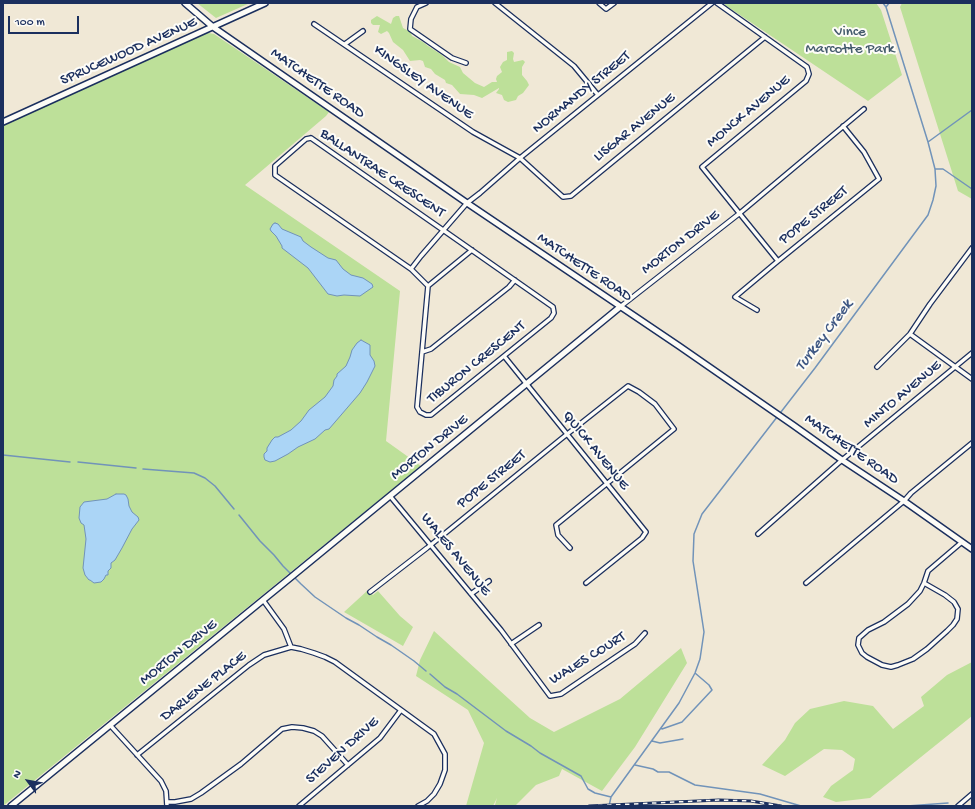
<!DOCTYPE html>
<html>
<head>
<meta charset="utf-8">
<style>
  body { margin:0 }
  #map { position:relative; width:975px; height:809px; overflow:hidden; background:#f0e8d6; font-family:"Gochi Hand",sans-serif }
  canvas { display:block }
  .frame { position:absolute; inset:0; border:4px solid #1b2f5e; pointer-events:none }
  .north { position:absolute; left:8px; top:761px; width:40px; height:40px; -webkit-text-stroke:3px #fdfcf7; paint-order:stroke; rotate:302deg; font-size:11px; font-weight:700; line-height:16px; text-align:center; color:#1b2f5e }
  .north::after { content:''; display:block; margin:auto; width:14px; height:18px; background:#1b2f5e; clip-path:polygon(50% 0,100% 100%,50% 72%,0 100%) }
  .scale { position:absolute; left:8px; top:16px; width:71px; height:18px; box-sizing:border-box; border:2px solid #1b2f5e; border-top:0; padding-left:5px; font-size:12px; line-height:14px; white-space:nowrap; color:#1b2f5e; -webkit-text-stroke:3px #fdfcf7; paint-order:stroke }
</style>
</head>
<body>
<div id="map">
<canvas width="975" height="809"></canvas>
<div class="frame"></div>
<div class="north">N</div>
<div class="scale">100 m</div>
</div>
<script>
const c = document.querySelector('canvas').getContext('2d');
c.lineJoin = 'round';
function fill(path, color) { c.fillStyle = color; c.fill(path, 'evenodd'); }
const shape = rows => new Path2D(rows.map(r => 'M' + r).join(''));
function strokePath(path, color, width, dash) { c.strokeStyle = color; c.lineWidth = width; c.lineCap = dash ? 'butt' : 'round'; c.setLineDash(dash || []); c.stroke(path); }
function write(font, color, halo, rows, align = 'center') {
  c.font = font + ' "Gochi Hand",sans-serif'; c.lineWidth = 4; c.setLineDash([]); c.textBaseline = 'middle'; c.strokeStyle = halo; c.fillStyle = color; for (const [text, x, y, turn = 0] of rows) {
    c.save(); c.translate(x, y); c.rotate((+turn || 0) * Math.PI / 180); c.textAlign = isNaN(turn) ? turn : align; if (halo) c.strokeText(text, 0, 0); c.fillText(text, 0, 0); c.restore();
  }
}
const green = shape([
  [197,3,250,3,216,18],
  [725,3,876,3,881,10,902,75,868,101,725,5],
  [902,3,972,3,972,199,958,191,900,7],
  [377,16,391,24,393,18,396,16,399,16,403,28,409,31,411,33,412,36,414,37,423,42,428,46,442,55,449,62,460,67,463,73,475,83,484,87,492,82,497,82,496,79,497,76,502,72,500,67,503,62,507,60,507,52,512,51,514,53,513,59,514,62,523,60,525,62,522,67,522,75,527,81,529,85,523,93,518,96,516,100,508,102,504,100,502,95,496,93,499,89,499,88,482,98,474,95,460,94,452,85,446,83,445,80,435,74,431,69,425,67,423,61,420,60,410,61,403,50,393,42,389,33,387,31,381,34,378,32,380,25,373,25,371,23,371,20],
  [205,33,209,33,214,34,329,112,326,116,245,185,400,291,386,441,421,466,3,806,3,123],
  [367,591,373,595,378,591,400,616,413,627,403,646,344,612],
  [434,631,530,718,554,732,620,699,681,648,687,663,635,747,602,791,562,769,559,776,536,785,516,805,496,806,495,805,497,798,493,806,466,806,484,743,468,710,416,676,420,660],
  [972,662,972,716,870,798,836,802,823,797,831,786,853,770,855,759,842,750,824,749,785,776,762,765,785,740,795,723,810,709,844,701,873,706,893,729,924,706,921,697,947,675]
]);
const water = shape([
  [275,223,278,224,282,229,301,237,303,241,311,247,328,258,336,260,343,269,351,275,363,278,372,284,373,287,360,296,344,295,337,296,328,294,308,268,282,248,282,246,276,236,271,231,270,229,273,224,275,223],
  [361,340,370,345,370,355,374,361,375,366,367,382,360,393,329,429,325,430,315,439,298,447,288,454,275,461,270,462,265,460,264,457,264,454,267,451,267,448,272,440,275,437,278,437,291,430,301,421,309,410,325,397,333,386,334,380,337,376,337,374,346,366,350,357,352,350,357,343,361,340],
  [116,494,124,494,126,495,128,499,129,506,132,512,138,517,139,520,132,529,122,548,115,560,111,563,111,568,108,571,108,575,106,575,104,579,101,582,94,583,90,580,89,580,85,575,83,568,86,539,84,525,81,523,79,518,80,507,84,502,107,499,116,494]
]);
const stream = shape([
  [886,7,889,3],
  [928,142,972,110],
  [935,169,943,169,972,189],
  [3,455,70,462],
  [78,462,136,468],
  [143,469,194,473,205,478,215,486,234,509],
  [239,515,260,541,274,555,283,566,301,584,315,597,346,618,359,625,377,637,391,645,414,661,426,671],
  [430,674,445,687,457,694,506,731,531,746,540,753,581,776,588,789,595,793,611,797],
  [662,729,682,722,712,690,709,685,695,673],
  [652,741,660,743,683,739],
  [635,765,653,769,658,772,669,772,695,785,760,794,801,806],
  [609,806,611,797,679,703,695,673,700,659,704,632,693,561,694,534,702,514,815,368,928,215,933,200,936,186,935,169,928,142,886,7,883,3],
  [907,806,948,803]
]);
const street = shape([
  [426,3,417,7,411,19,410,29,452,58,466,63],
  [495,3,574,66,598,95],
  [599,3,606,9,614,3],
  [717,3,807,67,809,74,806,81,702,167,778,261],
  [314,24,473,132,520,158,563,197,571,196,765,37],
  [345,44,363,31],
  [311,138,443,230,553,307,554,313,551,318,431,415,426,415,420,412,417,407,428,286,411,269,275,175,275,166,306,139,311,138],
  [411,269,421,256,467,203,480,193,520,158,598,95,712,3],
  [428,286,472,250],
  [620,307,740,213,864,109],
  [757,310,735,297,778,261,879,179,864,152,843,126],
  [910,334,972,379],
  [422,352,431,349,509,287,515,280],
  [504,356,646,532,642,538,586,583],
  [877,367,910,334,930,304,972,248],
  [390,496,501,630,550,696,561,694,635,644,645,633],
  [758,534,842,460,972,353],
  [806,583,904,501,911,493,972,443],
  [924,583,945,595,954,602,958,609,957,619,953,625,947,631,927,649,913,659,898,665,891,667,882,665,867,657,862,653,858,645,859,638,868,630,884,622,908,604,920,591,924,583,928,571,962,542],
  [370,592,427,548,561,439,628,386,639,392,655,404,674,429,556,525,558,535,570,548],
  [471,594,489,581],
  [263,600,284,629,291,647,301,649,314,653,325,657,335,662,434,734,445,754,445,770,440,784,434,794,427,801,418,806],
  [511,644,539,625],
  [110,725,161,781,166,791,167,806],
  [137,755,249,665,264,655,291,647],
  [167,802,175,802,191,799,201,793,241,764,282,729,292,727,303,728,314,731,322,736,348,765],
  [299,806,380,738,401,710],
  [958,806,972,794]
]);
const secondary = shape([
  [185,3,213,27,467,203,679,346,793,425,842,460,904,501,972,549],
  [3,122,265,3],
  [11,806,263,600,290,578,620,307]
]);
const rail = shape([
  [589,806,719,800,751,801,781,806]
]);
const parkNames = [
  ["Vince",850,33],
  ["Marcotte Park",850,50]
];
const streetNames = [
  ["SPRUCEWOOD AVENUE",129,52,-24],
  ["KINGSLEY AVENUE",423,83,35],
  ["MATCHETTE ROAD",317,84,35],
  ["NORMANDY STREET",582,93,-39],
  ["MONCK AVENUE",749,112,-40],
  ["LISGAR AVENUE",635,128,-39],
  ["BALLANTRAE CRESCENT",382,174,34],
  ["POPE STREET",814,216,-39],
  ["MORTON DRIVE",681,243,-38],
  ["MATCHETTE ROAD",584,268,34],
  ["TIBURON CRESCENT",477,363,-39],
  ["MINTO AVENUE",903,395,-40],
  ["MORTON DRIVE",430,448,-39],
  ["MATCHETTE ROAD",851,450,35],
  ["QUICK AVENUE",595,451,51],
  ["POPE STREET",492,480,-39],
  ["WALES AVENUE",455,555,51],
  ["MORTON DRIVE",179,653,-39],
  ["WALES COURT",588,659,-32],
  ["DARLENE PLACE",204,687,-38],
  ["STEVEN DRIVE",343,751,-42]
];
const waterNames = [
  ["Turkey Creek",825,336,-53]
];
fill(green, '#bde099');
fill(water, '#abd5f6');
strokePath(water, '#7193b9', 1);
strokePath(stream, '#7193b9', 1.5);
strokePath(street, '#1b2f5e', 6);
strokePath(secondary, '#1b2f5e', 8);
strokePath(street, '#fdfcf7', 3.5);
strokePath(secondary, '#fdfcf7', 5);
strokePath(rail, '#1b2f5e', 3);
strokePath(rail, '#fdfcf7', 1.5, [4.5]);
write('15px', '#445b6d', '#fdfcf7', parkNames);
write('15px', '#1b2f5e', '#fdfcf7', streetNames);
write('italic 16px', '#3f5884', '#fdfcf7', waterNames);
</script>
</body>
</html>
